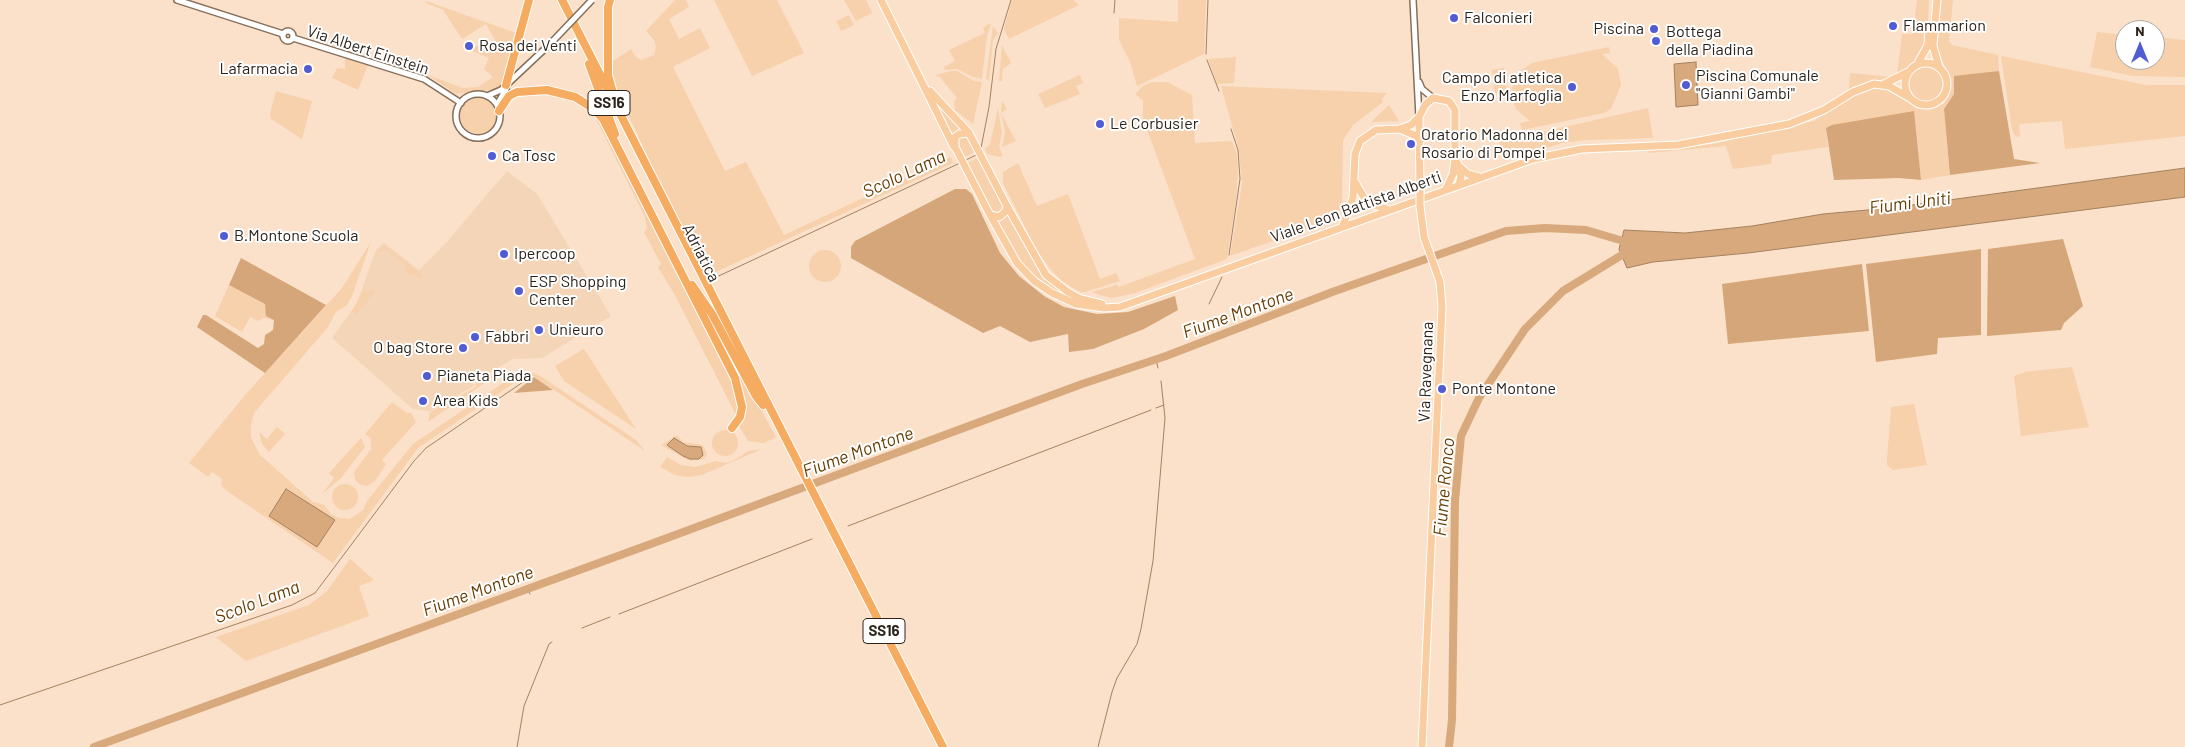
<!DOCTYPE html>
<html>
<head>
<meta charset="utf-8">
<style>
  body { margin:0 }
  #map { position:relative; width:2185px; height:747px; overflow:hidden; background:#fbe1c9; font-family:Barlow,sans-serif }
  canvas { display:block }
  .north { position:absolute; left:2115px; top:20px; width:50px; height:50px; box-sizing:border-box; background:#fff; border:1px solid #aba7a3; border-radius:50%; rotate:0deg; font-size:14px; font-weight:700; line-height:20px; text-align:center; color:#2c231a }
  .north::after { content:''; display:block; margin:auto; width:18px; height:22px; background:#525cd2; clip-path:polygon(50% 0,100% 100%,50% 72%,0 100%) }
</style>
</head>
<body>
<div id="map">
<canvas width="2185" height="747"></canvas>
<div class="north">N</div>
</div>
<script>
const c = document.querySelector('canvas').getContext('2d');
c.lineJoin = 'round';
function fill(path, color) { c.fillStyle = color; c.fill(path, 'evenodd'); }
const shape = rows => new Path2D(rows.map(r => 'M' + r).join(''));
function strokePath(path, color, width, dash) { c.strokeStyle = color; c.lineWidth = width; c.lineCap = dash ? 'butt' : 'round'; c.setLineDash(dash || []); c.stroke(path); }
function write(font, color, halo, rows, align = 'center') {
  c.font = font + ' Barlow,sans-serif'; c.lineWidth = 4; c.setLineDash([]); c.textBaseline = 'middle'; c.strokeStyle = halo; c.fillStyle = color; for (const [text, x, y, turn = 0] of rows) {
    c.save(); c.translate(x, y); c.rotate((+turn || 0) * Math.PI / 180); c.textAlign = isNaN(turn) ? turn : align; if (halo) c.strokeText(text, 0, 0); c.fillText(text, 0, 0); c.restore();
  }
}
const built = shape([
  [507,171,537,194,611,316,542,358,513,359,473,382,474,386,430,411,413,409,332,338,357,303,376,250,384,243,419,270,446,243]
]);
const green = shape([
  [675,0,686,0,689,7,669,19,679,39,700,28,710,48,673,67,725,171,746,162,784,235,951,157,953,163,707,276,662,187,617,91,613,74,613,61,631,49,635,56,641,60,654,55,656,47,654,40,646,31],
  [714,0,777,0,804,53,752,76],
  [844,0,866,0,872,13,856,21],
  [1012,0,1073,0,1079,5,1009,39,1004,29],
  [1178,0,1206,0,1204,54,1137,86,1130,62,1119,40,1119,18,1178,22],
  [1917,0,1929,0,1927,40,1921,54,1905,72,1897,76,1902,34,1913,34],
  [1938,0,1953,0,1949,41,1952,45,1998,55,1999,71,1954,77,1954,94,1944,109,1950,175,1921,180,1913,111,1826,128,1828,147,1772,155,1771,164,1733,169,1726,146,1649,153,1648,151,1713,144,1814,121,1854,95,1872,88,1888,89,1902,96,1916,108,1929,110,1936,108,1944,103,1950,89,1950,77,1935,46],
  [426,1,519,34,502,84,498,89,456,94,428,75,463,88,478,87,493,77,484,69,489,58,470,50,469,47,497,43,486,24,462,39,443,10,426,3],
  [849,15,854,25,841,31,836,21],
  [991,23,987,36,982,79,973,77,957,69,945,70,944,67,955,61,949,50,985,33,983,28],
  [993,26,998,33,993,40,989,80,986,79],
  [2097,32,2125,35,2125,60,2155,60,2155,37,2185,40,2185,77,2133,76,2090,67],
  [1002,45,1011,63,1003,69,1002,81,999,81],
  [1609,47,1610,53,1602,54,1618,69,1621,85,1611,109,1604,113,1522,130,1520,123,1530,121,1516,109,1511,95,1514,79,1520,71,1532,63],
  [2001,56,2146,85,2185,85,2185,136,2065,149,2062,121,2019,124,2020,136,2016,137,2012,130],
  [1236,57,1234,83,1217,84,1208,59],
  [345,58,368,65,358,90,332,78,337,68,345,69],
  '1907 84a19 19 0 1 1 38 0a19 19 0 1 1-38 0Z',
  [1504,68,1507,93,1495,94,1492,70],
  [951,71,957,71,974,81,982,82,973,124,955,110,954,102,957,98,939,76,937,77,936,75],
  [1850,73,1892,77,1862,84,1849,90],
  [1080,75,1083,83,1076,86,1080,94,1045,108,1038,94],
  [1152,82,1167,82,1192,95,1195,143,1232,141,1237,155,1238,171,1236,201,1227,259,1135,293,1112,298,1099,295,1092,292,1117,285,1119,287,1195,259,1143,119,1143,100,1135,94,1143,86],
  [1221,86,1387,93,1382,99,1383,102,1353,125,1343,140,1342,207,1333,220,1230,256,1242,184,1239,150],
  [276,91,312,101,302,139,271,119,270,114],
  '460 115a19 19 0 1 1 38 0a19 19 0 1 1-38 0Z',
  [1002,100,1007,109,1001,113,1016,141,1002,147,1005,132,1001,112],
  [936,102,965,130,957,132,952,137],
  [1389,105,1399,121,1371,122],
  [998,108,1002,133,999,147,1003,156,999,157,987,154,985,148,990,145],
  [1648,108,1653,138,1586,140,1562,143,1504,161,1499,142],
  [596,119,604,125,730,379,738,398,739,408,736,415,676,297,658,267,661,264,644,232,647,229,645,217],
  [959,136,967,136,976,151,963,158,956,145],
  [979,157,1004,206,1000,214,991,212,966,164],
  [1018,163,1037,206,1068,194,1100,279,1116,273,1120,281,1085,292,1080,292,1062,281,1051,270,1036,249,1003,183,1003,172],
  [1007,213,1040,272,1059,290,1056,293,1027,270,1012,250,994,219],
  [371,242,352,296,347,305,336,312,328,327,254,413,251,425,251,437,259,454,313,502,324,505,331,514,339,518,349,519,355,516,363,510,367,501,413,444,518,373,534,373,542,377,636,440,645,451,529,373,418,448,333,563,227,491,221,485,222,479,212,472,208,477,189,463,246,394,342,288],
  [385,246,419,272,422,277,420,279,413,273,410,276,404,270,407,266,386,250,376,252],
  '809 266a16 16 0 1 1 32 0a16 16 0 1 1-32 0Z',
  [229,285,265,304,274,320,264,318,258,321,250,317,242,332,215,316],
  [370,290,376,291,356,315,352,311,363,291],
  [584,349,636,429,564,381,555,366],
  [729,352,776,437,764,443,748,441,738,424,746,408,744,394],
  [516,364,506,368,428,422,430,412,476,387,475,384],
  [2072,367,2089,427,2021,436,2014,376,2025,372],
  [392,402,407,413,411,413,416,422,382,460,386,464,375,481,367,486,361,485,355,480,354,472,371,449,371,439,365,434],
  [1914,404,1927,465,1893,470,1887,465,1887,460,1891,407],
  [277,427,285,434,269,452,262,444,259,432,267,439],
  '712 443a13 13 0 1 1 26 0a13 13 0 1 1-26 0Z',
  [677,435,683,442,703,445,707,454,704,459,690,461,661,445],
  [361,438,365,447,341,478,322,494,334,478,329,473],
  [762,449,702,475,688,477,675,475,660,467,667,457,681,465,695,467,716,461,726,463,733,461,748,451],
  '332 497a13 13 0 1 1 26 0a13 13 0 1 1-26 0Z',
  [350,559,374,580,359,586,369,616,246,661,216,637,309,605,327,591]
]);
const forest = shape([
  [1999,71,2014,159,2040,163,1950,175,1944,109,1954,94,1954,76],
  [1914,111,1921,180,1899,178,1834,180,1826,128,1832,125],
  [955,189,966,189,972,194,1000,253,1019,276,1044,296,1064,307,1097,314,1128,312,1175,296,1178,310,1144,329,1093,349,1069,352,1068,334,1030,342,1000,326,983,333,851,258,851,247,855,241],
  [2063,239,2083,306,2064,323,2061,330,1987,336,1988,249],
  [1981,249,1981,335,1938,338,1937,354,1876,362,1866,264],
  [241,258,326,305,265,373,197,327,203,315,206,315,258,348,264,344,265,335,273,330,274,320,266,316,265,304,229,285],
  [1862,264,1869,331,1728,344,1722,284],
  [534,377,553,390,514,393]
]);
const water = shape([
  [1696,62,1698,105,1676,107,1674,64,1696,62],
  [2185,168,2185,197,1748,253,1653,262,1627,268,1619,249,1624,230,1685,233,1752,226,1823,214,1890,208,2185,168],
  [674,438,687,446,701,447,703,455,699,459,690,459,683,456,667,445,674,438],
  [286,489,335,520,317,547,269,516,286,489]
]);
const stream = shape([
  [1114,13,1115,0],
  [1206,54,1208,0],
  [1207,60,1219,91],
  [981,148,989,107,996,49,1011,0],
  [966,160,978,154],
  [1229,255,1240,179,1238,150,1231,129],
  [708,281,960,163],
  [1209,304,1222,277],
  [1156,360,1158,368],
  [1156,408,1164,405],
  [848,526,1151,410],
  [528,589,530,594],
  [619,614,812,539],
  [582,628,610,617],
  [0,705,292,605,315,593,414,461,426,448,532,376],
  [517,747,524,706,549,644,552,642],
  [1098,747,1112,692,1117,678,1137,644,1141,629,1153,561,1165,418,1161,381]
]);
const river = shape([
  [94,747,659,541,1082,384,1166,356,1335,291,1506,231,1545,228,1586,230,1630,243],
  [1449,747,1452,720,1455,501,1461,436,1479,398,1525,329,1563,291,1630,250]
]);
const minor = shape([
  [177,0,283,34],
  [1413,0,1419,117],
  '283 36a5 5 0 1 1 10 0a5 5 0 1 1-10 0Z',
  [293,38,424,79,461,103],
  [1419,82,1422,89,1433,98],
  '456 116a22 22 0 1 1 44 0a22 22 0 1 1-44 0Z',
  [487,96,501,90,550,44],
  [497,105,506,89]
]);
const major = shape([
  [881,0,954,147],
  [1937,0,1933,46,1939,67],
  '1905 84a21 21 0 1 1 42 0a21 21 0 1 1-42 0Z',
  [1917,65,1928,45,1929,28],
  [1884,84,1908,72],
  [930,91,969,133],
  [1419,117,1420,189],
  [1400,129,1414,135,1420,141],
  [969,133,1007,206,1005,212,999,217,990,215,955,147,955,137,959,134,969,133],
  [1457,162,1461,177,1459,184],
  [1459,166,1468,174,1479,177],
  [1355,182,1367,203,1387,209],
  [1007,206,1046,275,1068,292,1081,299,1102,304],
  [1420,206,1424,237,1440,282,1442,307,1422,747],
  [990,215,1017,263,1034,281,1052,293,1076,304,1104,308,1120,307,1533,159,1582,149,1678,145,1789,124,1824,110,1853,92,1874,84,1889,86,1908,97],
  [1343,225,1353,198,1355,154,1360,141,1376,130,1400,129,1411,125,1419,117,1425,105,1433,98,1449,101,1455,110,1455,159,1453,174,1446,189]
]);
const highway = shape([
  [562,0,943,747],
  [610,0,608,7,608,75,613,93],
  [589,64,615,134],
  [506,85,529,0],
  [499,111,509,96,517,92,547,90,575,97,594,109,603,119,735,378,742,407,740,417,732,428],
  [692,285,712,314,756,396,763,405]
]);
const minorBridge = shape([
  [550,44,592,0]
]);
const majorBridge = shape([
  [1420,189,1420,206]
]);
const markers = [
  [1454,18,5,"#525cd2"],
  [1893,26,5,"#525cd2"],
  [1654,29,5,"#525cd2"],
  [1656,41,5,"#525cd2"],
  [469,46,5,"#525cd2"],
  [308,69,5,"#525cd2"],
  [1686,85,5,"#525cd2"],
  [1572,87,5,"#525cd2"],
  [1100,124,5,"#525cd2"],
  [1411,144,5,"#525cd2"],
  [492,156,5,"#525cd2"],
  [224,236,5,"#525cd2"],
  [504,254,5,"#525cd2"],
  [519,291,5,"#525cd2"],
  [539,330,5,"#525cd2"],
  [475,337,5,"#525cd2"],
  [463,348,5,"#525cd2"],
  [427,376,5,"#525cd2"],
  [1442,389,5,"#525cd2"],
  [423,401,5,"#525cd2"]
];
const shields = [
  [609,103,42],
  [884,631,42]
];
const shieldNames = [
  ["SS16",609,103],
  ["SS16",884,631]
];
const poiNames = [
  ["Falconieri",1464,18],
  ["Flammarion",1903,26],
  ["Piscina",1644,29,"right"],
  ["Bottega",1666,32],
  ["della Piadina",1666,50],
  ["Rosa dei Venti",479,46],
  ["Lafarmacia",298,69,"right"],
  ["Piscina Comunale",1696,76],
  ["\"Gianni Gambi\"",1696,94],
  ["Campo di atletica",1562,78,"right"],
  ["Enzo Marfoglia",1562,96,"right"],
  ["Le Corbusier",1110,124],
  ["Oratorio Madonna del",1421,135],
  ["Rosario di Pompei",1421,153],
  ["Ca Tosc",502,156],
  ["B.Montone Scuola",234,236],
  ["Ipercoop",514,254],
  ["ESP Shopping",529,282],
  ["Center",529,300],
  ["Unieuro",549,330],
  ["Fabbri",485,337],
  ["O bag Store",453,348,"right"],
  ["Pianeta Piada",437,376],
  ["Ponte Montone",1452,389],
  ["Area Kids",433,401]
];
const streetNames = [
  ["Via Albert Einstein",368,50,18],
  ["Viale Leon Battista Alberti",1356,207,-20],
  ["Adriatica",701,253,63],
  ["Via Ravegnana",1426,372,-88]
];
const waterNames = [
  ["Scolo Lama",904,174,-25],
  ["Fiumi Uniti",1910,203,-7],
  ["Fiume Montone",1238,313,-20],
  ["Fiume Montone",858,452,-20],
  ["Fiume Ronco",1444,487,-85],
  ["Fiume Montone",478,591,-20],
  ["Scolo Lama",257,602,-21]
];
fill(built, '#f5d5b8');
fill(green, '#f7d0ac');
fill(forest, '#d5a679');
fill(water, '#d8a97c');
strokePath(water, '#a4815f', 1);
strokePath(stream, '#a4815f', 1);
strokePath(river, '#d8a97c', 8);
strokePath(minor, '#866f5a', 8);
strokePath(major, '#fff', 9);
strokePath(highway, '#fff', 10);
strokePath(minor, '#fff', 5);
strokePath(major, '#f9cda0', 7);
strokePath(highway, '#f5ac61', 8);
strokePath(minorBridge, '#866f5a', 8, []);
strokePath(majorBridge, '#fff', 9, []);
strokePath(minorBridge, '#fff', 5);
strokePath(majorBridge, '#f9cda0', 7);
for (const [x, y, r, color] of markers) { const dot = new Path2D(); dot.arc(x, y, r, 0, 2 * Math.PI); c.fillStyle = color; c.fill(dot); strokePath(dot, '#fff', 2); }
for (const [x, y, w] of shields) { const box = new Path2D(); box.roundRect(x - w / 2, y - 12.5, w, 25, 4); c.fillStyle = '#fff'; c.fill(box); strokePath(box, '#2c231a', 1); }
write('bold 15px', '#2c231a', null, shieldNames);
write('16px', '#2c231a', '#fff', poiNames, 'left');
write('16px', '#2c231a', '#fff', streetNames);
write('italic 18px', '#693d02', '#fff', waterNames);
</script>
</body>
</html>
